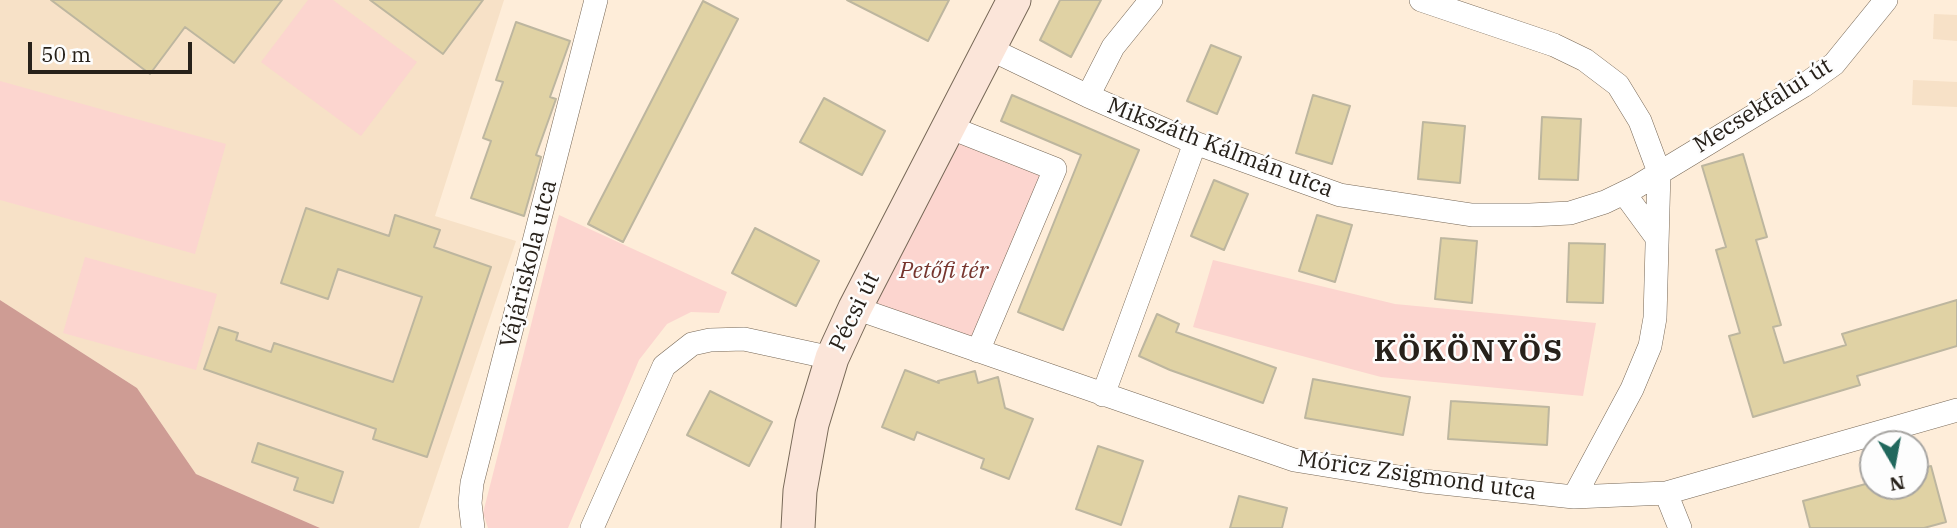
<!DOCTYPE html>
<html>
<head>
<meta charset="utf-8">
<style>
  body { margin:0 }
  #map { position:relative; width:1957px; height:528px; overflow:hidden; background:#feedd9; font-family:"IBM Plex Serif",serif }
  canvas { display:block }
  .north { position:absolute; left:1859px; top:430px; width:70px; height:70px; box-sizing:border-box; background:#fdfdfd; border:2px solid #a7a5a2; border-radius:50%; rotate:170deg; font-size:19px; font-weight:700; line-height:28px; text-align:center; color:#27211a }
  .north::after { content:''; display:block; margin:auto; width:24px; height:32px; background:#21685d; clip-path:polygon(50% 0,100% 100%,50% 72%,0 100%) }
  .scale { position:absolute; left:28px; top:42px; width:164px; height:32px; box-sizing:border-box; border:4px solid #27211a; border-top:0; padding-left:9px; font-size:21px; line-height:24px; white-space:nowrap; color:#27211a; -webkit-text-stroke:5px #fdfdfd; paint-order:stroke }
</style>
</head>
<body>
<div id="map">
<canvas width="1957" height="528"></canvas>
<div class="north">N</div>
<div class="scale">50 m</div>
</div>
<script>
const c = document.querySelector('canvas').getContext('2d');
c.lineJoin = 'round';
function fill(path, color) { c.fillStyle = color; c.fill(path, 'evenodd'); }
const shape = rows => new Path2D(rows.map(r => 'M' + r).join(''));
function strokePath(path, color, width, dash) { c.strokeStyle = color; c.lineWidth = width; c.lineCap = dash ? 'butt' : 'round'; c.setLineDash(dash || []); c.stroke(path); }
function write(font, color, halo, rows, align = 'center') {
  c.font = font + ' "IBM Plex Serif",serif'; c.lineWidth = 5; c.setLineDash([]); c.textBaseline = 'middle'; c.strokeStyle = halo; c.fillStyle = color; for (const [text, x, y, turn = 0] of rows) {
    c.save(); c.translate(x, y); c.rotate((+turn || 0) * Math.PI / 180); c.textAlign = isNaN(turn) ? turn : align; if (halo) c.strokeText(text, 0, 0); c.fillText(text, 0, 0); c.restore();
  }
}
const built = shape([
  [0,0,504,0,435,216,516,241,419,528,320,528,196,474,137,388,0,300],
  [1934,14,1957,15,1957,41,1933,39],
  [1913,80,1957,82,1957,107,1912,105]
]);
const green = shape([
  [308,0,333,0,417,62,361,136,261,62],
  [0,81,226,144,195,254,0,200],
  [949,127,1055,169,978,351,855,308],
  [559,215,727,292,719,313,691,312,667,324,639,360,568,528,488,528,483,513],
  [85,257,217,294,196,370,63,333],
  [1213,260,1395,304,1596,323,1583,396,1381,377,1193,327]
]);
const forest = shape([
  [0,300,137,388,196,474,320,528,0,528]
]);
const building = shape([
  [51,0,282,0,234,63,185,27,150,74,51,0],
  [370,0,483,0,443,54,370,0],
  [847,0,949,0,928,41,847,0],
  [1060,0,1101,0,1071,57,1040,40,1060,0],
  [703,1,738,19,623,242,588,224,703,1],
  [516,22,570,41,550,97,556,99,536,155,541,157,524,216,471,198,491,141,483,138,503,82,496,80,516,22],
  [1211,45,1241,57,1217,114,1187,101,1211,45],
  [1012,95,1139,150,1063,330,1018,312,1081,155,1001,121,1012,95],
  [1313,95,1350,106,1332,164,1296,153,1313,95],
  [824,98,885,131,862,175,800,142,824,98],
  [1542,117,1581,119,1578,180,1539,179,1542,117],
  [1423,122,1465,126,1460,183,1418,179,1423,122],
  [1743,154,1767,237,1756,240,1781,325,1773,327,1784,363,1846,345,1842,334,1957,300,1957,346,1857,376,1860,385,1753,417,1729,336,1740,333,1716,250,1726,247,1702,166,1743,154],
  [1214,180,1248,194,1224,250,1191,236,1214,180],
  [306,208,389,236,395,215,440,230,434,247,491,267,427,457,373,439,376,429,204,369,219,327,238,333,236,340,271,352,274,343,393,382,422,297,338,269,328,299,281,283,306,208],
  [1317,215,1352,225,1335,282,1299,271,1317,215],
  [755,228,819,261,796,306,732,273,755,228],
  [1441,238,1477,241,1472,303,1435,299,1441,238],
  [1569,243,1605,244,1603,303,1567,302,1569,243],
  [1157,314,1179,324,1176,332,1276,368,1263,403,1170,370,1139,356,1157,314],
  [905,370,939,383,938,381,975,371,978,383,998,377,1005,408,1033,419,1009,479,981,468,984,459,917,432,914,440,882,427,905,370],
  [1313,379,1410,397,1403,435,1305,418,1313,379],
  [710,391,772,422,749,466,687,435,710,391],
  [1451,401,1549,407,1547,445,1448,439,1451,401],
  [258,443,343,472,333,503,294,490,298,478,252,462,258,443],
  [1098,446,1143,461,1121,525,1076,509,1098,446],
  [1931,466,1946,522,1924,528,1810,528,1803,501,1873,482,1873,486,1915,486,1915,470,1931,466],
  [1239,496,1287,508,1282,528,1230,528,1239,496]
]);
const street = shape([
  [1421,0,1554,45,1585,60,1618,85,1640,121,1659,172,1655,318,1650,346,1632,389,1574,497],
  [988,48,1088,96,1195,143,1340,195,1472,215,1530,215,1570,213,1605,202,1636,187,1803,86,1834,64,1886,0],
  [1088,96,1113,47,1151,0],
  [949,127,1055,169,978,351],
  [1624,193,1657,238],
  [855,308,1294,460,1423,481,1574,497,1666,493,1957,410],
  [1103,395,1195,143],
  [1666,493,1680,528],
  [473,528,470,503,472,483,596,0],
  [592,528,664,366,692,344,710,340,744,339,832,358]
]);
const secondary = shape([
  [798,528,800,491,812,424,832,358,855,308,1014,0]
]);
const streetNames = [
  ["Mecsekfalui út",1763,106,-32],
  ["Mikszáth Kálmán utca",1220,148,21],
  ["Vájáriskola utca",529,264,-76],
  ["Pécsi út",855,312,-64],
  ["Móricz Zsigmond utca",1417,476,8]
];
const parkNames = [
  ["Petőfi tér",944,271]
];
const districtNames = [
  ["KÖKÖNYÖS",1469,352]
];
fill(built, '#f7e1c7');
fill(green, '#fcd5cf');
fill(forest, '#ce9c94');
fill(building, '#e0d2a4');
strokePath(building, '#bdb69f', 2);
strokePath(street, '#776857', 24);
strokePath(secondary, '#776857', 35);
strokePath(street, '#fff', 23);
strokePath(secondary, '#fbe5d9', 33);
write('23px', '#27211a', '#fdfdfd', streetNames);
write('italic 23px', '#77362f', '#fdfdfd', parkNames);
c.letterSpacing = '2px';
write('bold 30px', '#27211a', '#fdfdfd', districtNames);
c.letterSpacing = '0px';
</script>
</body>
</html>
